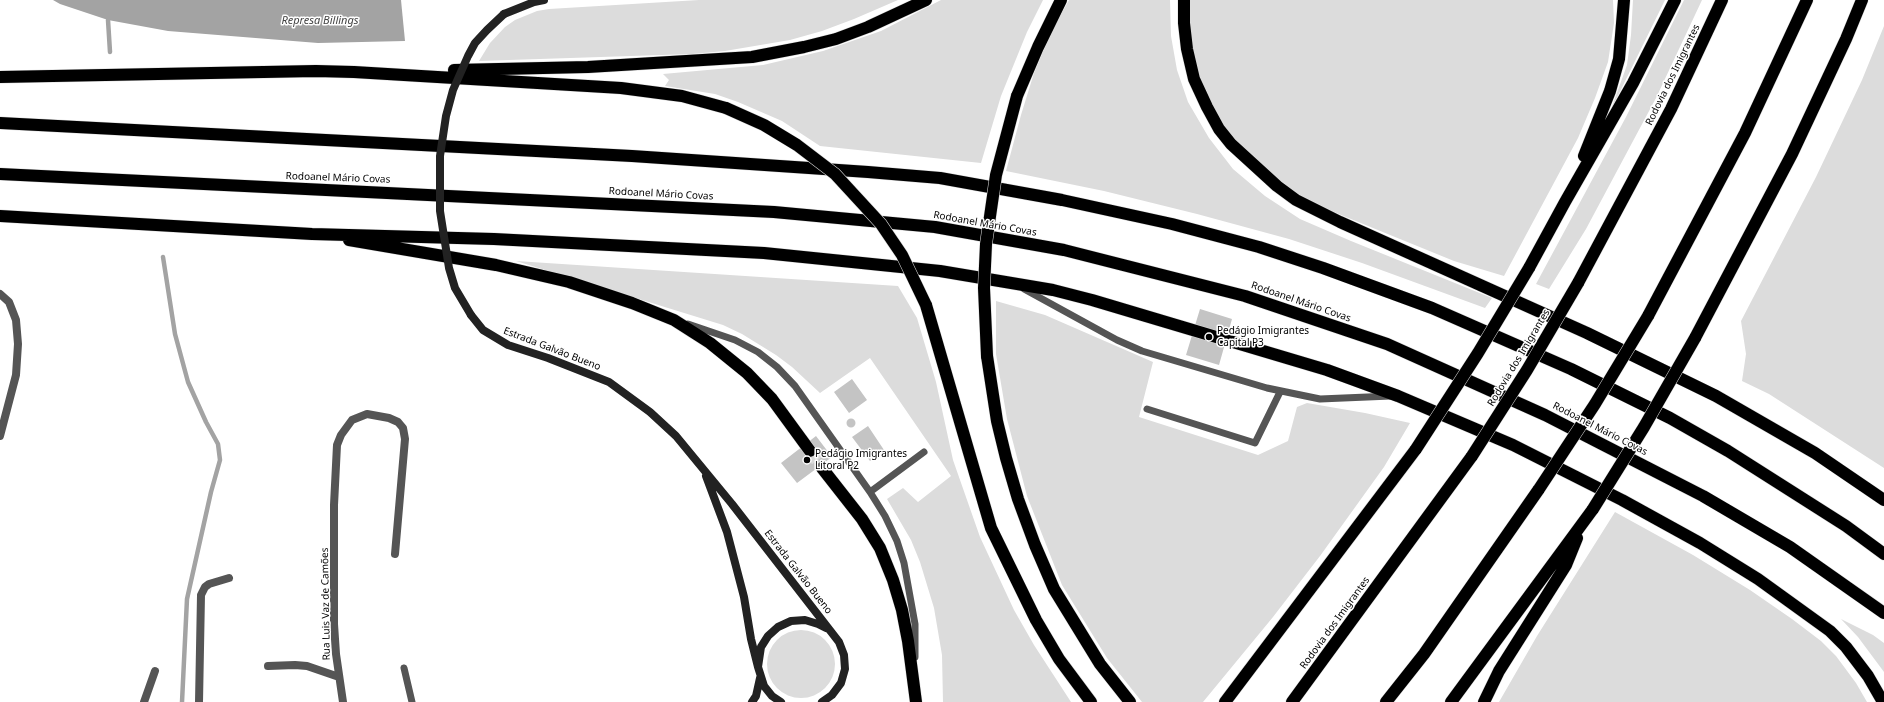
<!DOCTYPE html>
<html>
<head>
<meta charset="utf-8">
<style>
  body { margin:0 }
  canvas { display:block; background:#fff }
</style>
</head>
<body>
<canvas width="1884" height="702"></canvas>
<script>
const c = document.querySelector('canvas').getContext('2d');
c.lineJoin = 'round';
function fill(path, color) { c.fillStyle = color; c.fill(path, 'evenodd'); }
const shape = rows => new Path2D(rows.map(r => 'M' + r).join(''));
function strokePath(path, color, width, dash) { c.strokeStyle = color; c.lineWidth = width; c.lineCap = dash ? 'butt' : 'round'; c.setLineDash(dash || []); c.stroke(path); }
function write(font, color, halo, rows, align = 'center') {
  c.font = font + ' "Noto Sans",sans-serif'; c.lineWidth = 3; c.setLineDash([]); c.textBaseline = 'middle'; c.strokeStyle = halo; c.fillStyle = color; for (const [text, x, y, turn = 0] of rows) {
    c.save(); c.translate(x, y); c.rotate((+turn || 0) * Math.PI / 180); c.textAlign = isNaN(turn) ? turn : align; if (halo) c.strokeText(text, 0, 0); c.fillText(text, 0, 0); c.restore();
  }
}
const green = shape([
  [699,0,898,0,854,19,822,31,790,40,725,51,692,54,479,61,490,43,505,27,515,20,537,11,549,9],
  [941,0,1043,0,1027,32,1001,96,981,163,820,146,782,121,738,102,715,94,665,86,669,80,663,74,763,65,823,51,881,31],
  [1069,0,1170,0,1171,36,1177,70,1188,102,1209,138,1233,169,1265,196,1300,219,1351,241,1492,298,1485,308,1362,263,1289,239,1197,214,1104,191,1006,171,1021,115,1034,73,1052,30],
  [1187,0,1613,0,1614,23,1608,62,1595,98,1578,138,1504,276,1454,261,1319,206,1284,186,1253,160,1227,130,1206,98,1191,54],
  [1633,0,1665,0,1610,112,1627,65,1631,35],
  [1684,0,1702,0,1656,98,1586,229,1549,289,1536,284,1626,117],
  [1884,26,1884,468,1769,394,1742,381,1746,354,1741,321,1816,177,1862,80],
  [516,261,898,286,917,318,936,382,953,460,980,537,1014,610,1034,645,1071,702,943,702,942,655,934,608,920,562,911,540,887,499,903,488,918,502,951,476,870,358,820,393,792,367,776,355,742,334,723,325],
  [996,301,1045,315,1153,362,1139,417,1258,455,1288,441,1297,407,1307,403,1365,413,1410,423,1384,467,1320,556,1273,617,1203,702,1142,702,1107,658,1062,585,1027,496,1007,419,996,354],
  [1615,512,1693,555,1750,590,1792,619,1821,641,1836,656,1856,683,1867,702,1499,702,1537,636],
  [1841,619,1873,635,1884,643,1884,672,1858,637],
  '767 664a34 34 0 1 1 68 0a34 34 0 1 1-68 0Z'
]);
const water = shape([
  [53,0,401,0,405,41,318,43,168,31,108,20,60,4]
]);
const stream = shape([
  [108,20,110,52],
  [163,257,175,334,188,382,206,422,218,444,220,460,211,492,187,599,182,702]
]);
const building = shape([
  [1200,309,1232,319,1219,365,1186,355],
  [852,379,867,400,849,413,834,392],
  '846.5 423a4.5 4.5 0 1 1 9 0a4.5 4.5 0 1 1-9 0Z',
  [868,426,884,450,870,461,852,437],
  [816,436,832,457,797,483,781,463]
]);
const motorwayTunnel = shape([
  [810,451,822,468]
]);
const service = shape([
  [1024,289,1117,340,1142,351,1267,388,1320,399,1391,396],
  [688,324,735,340,758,352,777,367,795,386,870,492,885,516,897,541,904,563,915,624,915,657],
  [1147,409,1255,443,1280,392],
  [870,492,924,452],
  [404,668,412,702]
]);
const minor = shape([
  [0,294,9,302,16,320,18,344,16,375,0,436],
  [268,666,295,665,307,666,339,677],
  [144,702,155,671],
  [199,702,201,595,205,587,209,584,229,578],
  [343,702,336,654,334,624,334,505,337,445,341,435,352,420,367,414,389,418,398,422,403,428,405,439,395,554]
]);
const secondary = shape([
  [504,14,534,2,544,0],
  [471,315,483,330,508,345,548,358,609,382,650,412,676,436,732,504,839,642,844,655,845,669,841,683,832,695,822,702],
  [706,476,727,532,744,597,751,639,758,667],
  [752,702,756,696,760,678],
  [781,702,772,696,764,686,758,667,761,647,768,636,778,627,791,621,805,620,818,624,826,628]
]);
const motorway = shape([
  [1184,0,1184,23,1187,49,1194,79,1207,107,1219,129,1231,144,1277,186,1296,200,1340,222,1587,333,1716,396,1815,453,1884,500],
  [454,70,588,67,752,57,804,47,836,39,868,27,926,0],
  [0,77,316,71,354,72,621,88,682,96,726,108],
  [1017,96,1038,47,1061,0],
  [0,123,632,156,868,172,940,178,1062,200,1172,224,1259,247,1323,268,1432,308,1571,369,1670,418,1728,451,1846,526,1884,554],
  [1584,156,1610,91,1619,59,1624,0],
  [0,174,774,212,935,227,1064,250,1245,296,1387,344,1545,415,1703,496,1790,547,1884,613],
  [0,216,312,234,494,239,764,253,940,271,1053,290,1092,300,1327,370,1398,396,1513,445,1622,500,1700,543,1758,579,1830,631,1846,647,1868,676,1883,702],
  [349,240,496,265,569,282,632,303,674,320,710,343,747,373,772,399,810,451],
  [1529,268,1565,202,1633,83,1675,0],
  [1578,283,1671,109,1722,0],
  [926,305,991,528,1036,620,1059,659,1091,702],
  [1648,316,1745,133,1807,0],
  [1695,338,1792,154,1846,39,1862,0],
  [987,356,997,421,1006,458,1018,499,1035,545,1054,589,1100,664,1130,702],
  [822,468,862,519,880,548,893,580,902,610,908,641,916,702],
  [1225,702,1416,449],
  [1292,702,1472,456],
  [1386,702,1424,654,1539,489],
  [1451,702,1593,509],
  [1484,702,1499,671,1566,565,1577,538]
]);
const secondaryBridge = shape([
  [471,315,455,288,449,268,440,211,440,156,446,116,453,90,468,56,475,43,487,30,504,14]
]);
const motorwayBridge = shape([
  [726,108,764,125,797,145,835,174,881,224,902,255,926,305],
  [987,356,984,288,986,244,996,175,1017,96],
  [1416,449,1478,353,1529,268],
  [1472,456,1527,370,1578,283],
  [1539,489,1595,404,1648,316],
  [1593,509,1644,427,1695,338]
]);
const markers = [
  [1209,337,4,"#000"],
  [807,460,4,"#000"]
];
const streetNames = [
  ["Rodovia dos Imigrantes",1673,75,-64],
  ["Rodoanel Mário Covas",338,178,2],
  ["Rodoanel Mário Covas",661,194,3],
  ["Rodoanel Mário Covas",985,224,10],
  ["Rodoanel Mário Covas",1301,302,19],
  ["Estrada Galvão Bueno",552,349,21],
  ["Rodovia dos Imigrantes",1519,358,-59],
  ["Rodoanel Mário Covas",1600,429,27],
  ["Estrada Galvão Bueno",798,572,52],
  ["Rua Luis Vaz de Camões",326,604,-91],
  ["Rodovia dos Imigrantes",1335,623,-54]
];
const poiNames = [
  ["Pedágio Imigrantes",1217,331],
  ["Capital P3",1217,343],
  ["Pedágio Imigrantes",815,454],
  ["Litoral P2",815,466]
];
const waterNames = [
  ["Represa Billings",320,21]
];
fill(green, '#dcdcdc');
fill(water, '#a3a3a3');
strokePath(stream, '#a3a3a3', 4.5);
fill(building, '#c4c4c4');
strokePath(motorwayTunnel, '#d9d9d9', 12, [12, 6]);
strokePath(motorway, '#dbdbdb', 13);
strokePath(service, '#555', 7);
strokePath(minor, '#555', 8);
strokePath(secondary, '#222', 8);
strokePath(motorway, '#000', 12);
strokePath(motorwayBridge, '#dbdbdb', 13, []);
strokePath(secondaryBridge, '#222', 8);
strokePath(motorwayBridge, '#000', 12);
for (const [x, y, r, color] of markers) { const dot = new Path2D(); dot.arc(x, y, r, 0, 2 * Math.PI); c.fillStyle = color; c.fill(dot); strokePath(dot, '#fff', 1.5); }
write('10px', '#000', '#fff', streetNames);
write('10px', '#000', '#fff', poiNames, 'left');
write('italic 11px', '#444', '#fff', waterNames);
</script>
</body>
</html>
